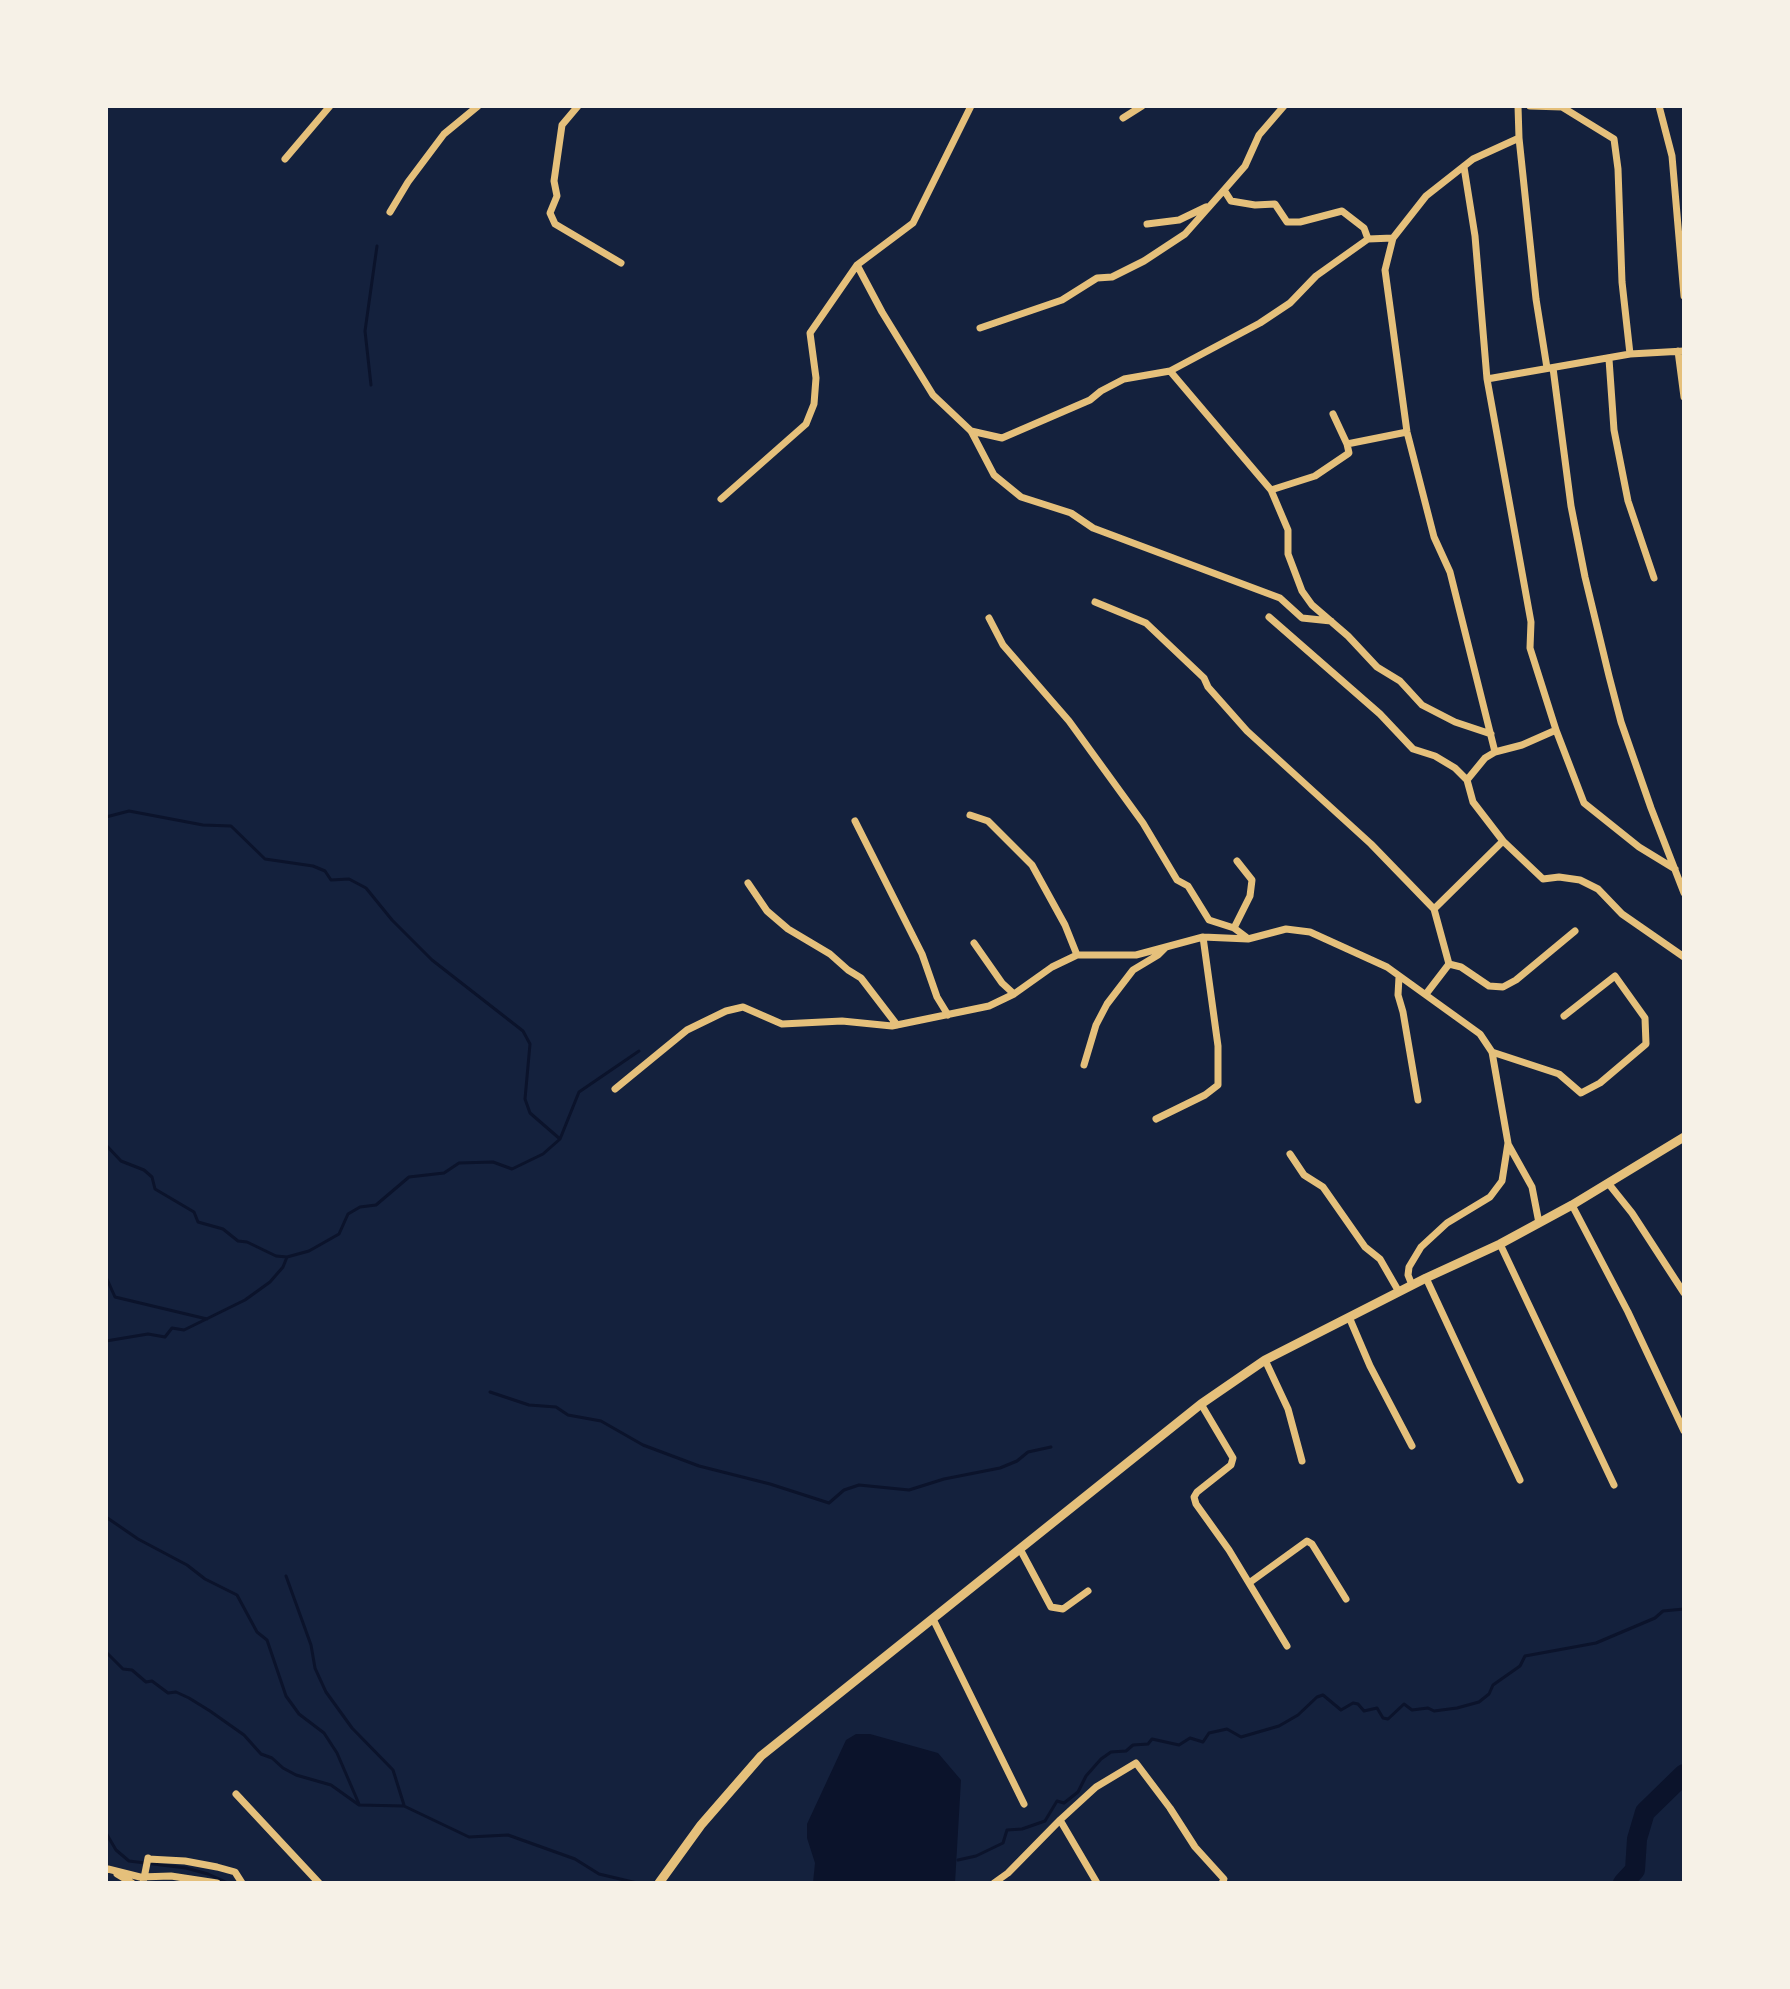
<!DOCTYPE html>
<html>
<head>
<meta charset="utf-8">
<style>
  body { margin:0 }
  #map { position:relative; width:1790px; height:1989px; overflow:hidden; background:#14213d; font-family:"Noto Sans",sans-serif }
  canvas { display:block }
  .frame { position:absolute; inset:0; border:108px solid #f6f1e7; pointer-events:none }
</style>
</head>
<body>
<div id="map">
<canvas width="1790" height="1989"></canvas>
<div class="frame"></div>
</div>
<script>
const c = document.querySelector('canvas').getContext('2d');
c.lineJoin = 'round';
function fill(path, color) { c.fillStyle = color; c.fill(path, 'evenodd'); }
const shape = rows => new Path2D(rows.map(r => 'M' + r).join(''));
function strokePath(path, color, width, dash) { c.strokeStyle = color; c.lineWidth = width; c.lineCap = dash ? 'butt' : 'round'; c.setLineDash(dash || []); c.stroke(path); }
const water = shape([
  [856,1734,870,1734,938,1753,961,1780,955,1883,813,1883,815,1863,807,1838,807,1824,846,1740]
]);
const stream = shape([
  [371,385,365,331,377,246],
  [106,817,129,811,203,825,231,826,265,859,313,866,325,871,331,880,349,879,366,888,392,920,432,960,523,1031,530,1044,525,1099,530,1113,560,1139],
  [106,1145,121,1161,144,1170,152,1177,155,1189,194,1212,198,1222,223,1229,238,1241,247,1242,276,1256,287,1257],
  [106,1277,115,1297,207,1319],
  [106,1341,148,1334,165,1337,172,1328,184,1330,245,1300,270,1282,283,1267,287,1257,309,1251,339,1234,348,1214,360,1207,376,1205,409,1177,444,1173,459,1163,493,1162,512,1169,543,1154,560,1139,579,1092,639,1051],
  [490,1392,529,1405,556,1407,568,1415,601,1421,643,1445,699,1466,770,1484,829,1503,844,1490,859,1485,909,1490,944,1479,1000,1468,1017,1461,1028,1452,1051,1447],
  [106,1517,138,1539,187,1565,205,1579,237,1595,257,1632,267,1640,286,1696,299,1714,324,1733,337,1753,359,1804],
  [286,1576,311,1645,315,1668,326,1692,352,1728,393,1770,404,1805],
  [106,1652,123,1669,132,1670,146,1682,152,1681,168,1693,176,1692,189,1698,210,1711,244,1735,261,1754,272,1758,283,1768,296,1775,331,1785,359,1805,404,1806,469,1837,508,1835,575,1859,599,1874,637,1883],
  [106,1833,116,1850,129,1861,186,1868,208,1874,228,1883],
  [958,1860,976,1856,1003,1843,1007,1830,1022,1829,1045,1821,1057,1801,1064,1803,1078,1792,1086,1776,1101,1759,1111,1752,1126,1751,1133,1745,1148,1744,1152,1739,1179,1745,1190,1738,1203,1742,1209,1733,1227,1729,1241,1737,1279,1726,1298,1715,1317,1697,1323,1695,1341,1710,1353,1703,1358,1704,1364,1711,1377,1708,1383,1718,1388,1719,1404,1704,1412,1710,1428,1708,1434,1711,1457,1708,1479,1702,1489,1694,1493,1685,1520,1666,1525,1656,1596,1643,1655,1618,1663,1611,1684,1609]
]);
const river = shape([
  [1623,1883,1635,1870,1637,1839,1645,1812,1684,1774]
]);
const minor = shape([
  [578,106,562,125,554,181,557,196,550,213,555,224,621,263],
  [1284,106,1259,135,1245,166,1224,190,1231,201,1255,205,1275,204,1287,222,1300,222,1342,211,1364,228,1368,239],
  [1518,106,1519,138,1473,159,1426,196,1393,238,1385,270,1407,432,1434,537,1450,572,1495,752,1522,745,1556,730],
  [1530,106,1562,107,1614,139,1618,169,1622,282,1630,354],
  [1659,106,1672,156,1684,296],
  [1123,118,1142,106],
  [1519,138,1536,299,1547,368],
  [285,159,330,106],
  [1464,167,1475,236,1487,379,1531,622,1530,648,1556,730,1584,803,1639,847,1675,869],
  [390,212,408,182,444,134,478,106],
  [1147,224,1179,220,1206,207],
  [857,265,882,312,933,395,971,431,994,475,1021,497,1071,513,1093,528,1280,598,1302,618,1331,621],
  [980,328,1062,300,1097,278,1112,277,1144,261,1185,234,1224,190],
  [1678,351,1684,397],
  [1609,359,1614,430,1628,501,1654,578],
  [1553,368,1571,506,1585,577,1609,676,1621,722,1651,808,1684,893],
  [1170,371,1271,490,1288,530,1288,554,1302,591,1312,605,1348,636,1377,667,1400,681,1422,705,1455,722,1491,734],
  [1487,379,1630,354,1684,351],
  [1333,414,1347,444],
  [971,431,1002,438,1090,400,1101,391,1124,379,1170,371,1260,323,1290,303,1316,276,1368,239,1393,238],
  [1271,490,1315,476,1349,453,1347,444,1407,432],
  [721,499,806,424,814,404,816,378,810,333,857,265,913,223,971,106],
  [1095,602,1146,623,1204,678,1208,687,1247,731,1371,844,1434,909,1449,964,1426,994],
  [1269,617,1380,714,1413,749,1435,756,1455,768,1467,780,1473,802,1503,841],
  [989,618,1003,645,1069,721,1143,823,1177,880,1188,886,1209,920,1234,928,1246,937],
  [1467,780,1485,758,1495,752],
  [970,815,988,821,1032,865,1065,925,1077,955],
  [855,821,922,954,937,997,948,1015],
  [748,883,767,911,788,929,830,954,848,970,861,978,897,1025],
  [1434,909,1503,841,1543,879,1559,877,1580,880,1598,889,1622,914,1684,957],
  [1234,928,1250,896,1252,880,1237,861],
  [974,943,1002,983,1014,994],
  [1449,964,1461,967,1489,986,1503,987,1516,980,1575,931],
  [1399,977,1398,995,1403,1012,1418,1100],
  [1492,1052,1559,1074,1581,1093,1600,1083,1646,1044,1645,1018,1615,976,1564,1016],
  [1084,1065,1096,1025,1107,1004,1133,970,1158,955,1165,948],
  [615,1089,687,1030,726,1011,743,1007,782,1024,842,1021,892,1026,989,1006,1014,994,1052,967,1077,955,1136,955,1203,937,1248,939,1286,929,1310,932,1387,967,1480,1034,1492,1052,1508,1143,1502,1181,1490,1197,1447,1223,1421,1247,1409,1267,1408,1275,1412,1285],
  [1156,1119,1205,1095,1218,1085,1218,1046,1203,937],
  [1508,1144,1532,1187,1539,1223],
  [1290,1154,1304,1175,1323,1187,1365,1247,1380,1259,1399,1292],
  [1608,1183,1632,1213,1684,1293],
  [1572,1205,1628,1312,1684,1431],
  [1500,1244,1614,1485],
  [1426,1278,1520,1480],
  [1349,1317,1370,1366,1412,1446],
  [1265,1360,1288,1409,1302,1461],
  [1201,1404,1233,1458,1231,1465,1197,1492,1194,1497,1196,1504,1229,1550,1287,1646],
  [1020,1549,1051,1607,1063,1609,1088,1591],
  [1249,1583,1307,1541,1312,1544,1346,1599],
  [933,1619,1024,1804],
  [236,1794,319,1883],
  [1060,1820,1096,1787,1136,1763,1170,1808,1195,1847,1224,1879,1222,1883],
  [148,1859,185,1861,217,1867,235,1872,242,1883],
  [106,1870,108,1869,140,1877,171,1876,217,1883],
  [117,1874,132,1883],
  [143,1883,148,1858],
  [994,1883,1008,1873,1060,1820,1097,1883]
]);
const secondary = shape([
  [659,1883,701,1825,761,1756,1201,1404,1265,1360,1426,1278,1500,1244,1572,1205,1684,1137]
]);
fill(water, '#0b132b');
strokePath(stream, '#0b132b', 3);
strokePath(river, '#0b132b', 20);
strokePath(minor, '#e5c07b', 7);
strokePath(secondary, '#e5c07b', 9);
</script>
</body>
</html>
